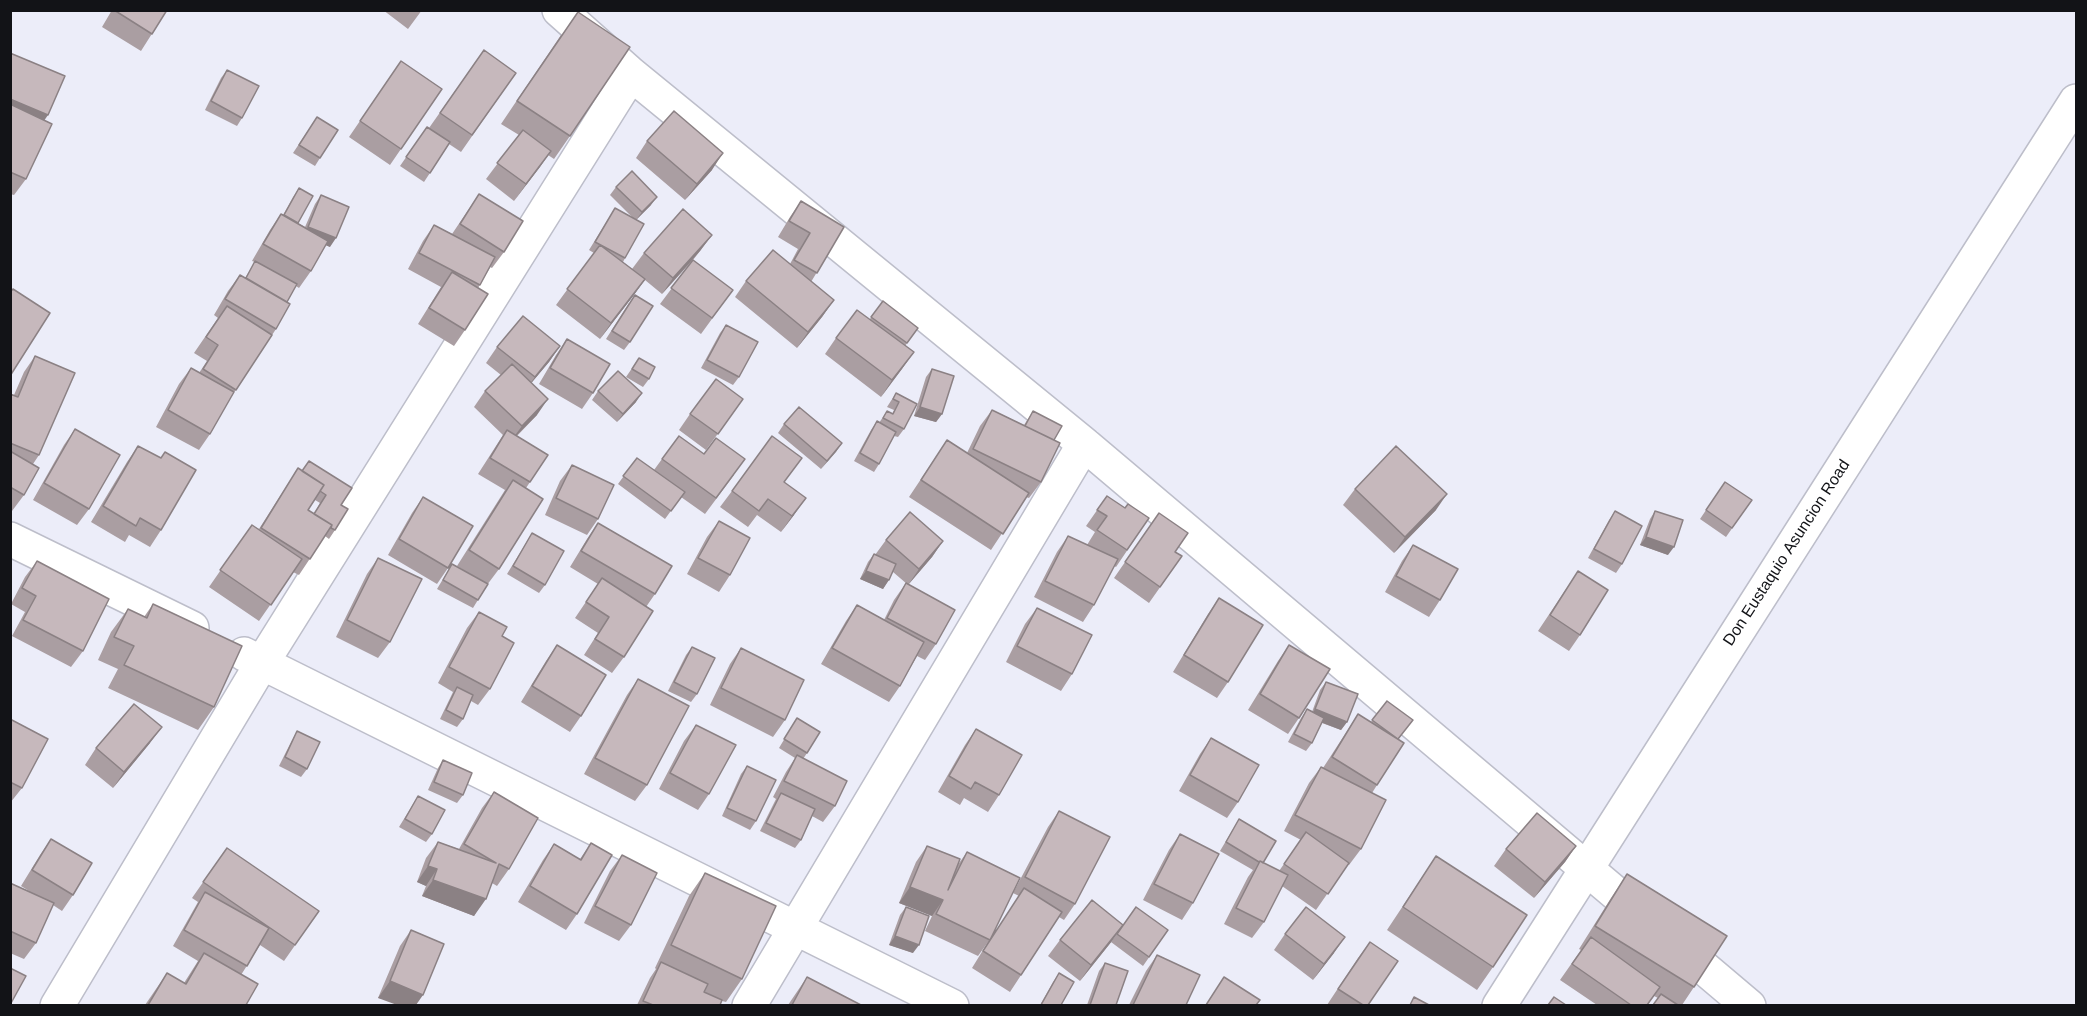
<!DOCTYPE html>
<html>
<head>
<meta charset="utf-8">
<style>
  body { margin:0 }
  #map { position:relative; width:2087px; height:1016px; overflow:hidden; background:#ecedf9; font-family:Arial,sans-serif }
  canvas { display:block }
  .frame { position:absolute; inset:0; border:12px solid #121317; pointer-events:none }
</style>
</head>
<body>
<div id="map">
<canvas width="2087" height="1016"></canvas>
<div class="frame"></div>
</div>
<script>
const c = document.querySelector('canvas').getContext('2d');
c.lineJoin = 'round';
const shape = rows => new Path2D(rows.map(r => 'M' + r).join(''));
function strokePath(path, color, width, dash) { c.strokeStyle = color; c.lineWidth = width; c.lineCap = dash ? 'butt' : 'round'; c.setLineDash(dash || []); c.stroke(path); }
function fill(path, color) { c.fillStyle = color; c.fill(path, 'evenodd'); }
function write(font, color, halo, rows, align = 'center') {
  c.font = font + ' Arial,sans-serif'; c.lineWidth = 4.5; c.setLineDash([]); c.textBaseline = 'middle'; c.strokeStyle = halo; c.fillStyle = color; for (const [text, x, y, turn = 0] of rows) {
    c.save(); c.translate(x, y); c.rotate((+turn || 0) * Math.PI / 180); c.textAlign = isNaN(turn) ? turn : align; if (halo) c.strokeText(text, 0, 0); c.fillText(text, 0, 0); c.restore();
  }
}
const street = shape([
  [559,10,631,74,1084,444,1749,1006],
  [10,539,192,628],
  [244,654,952,1006],
  [57,1006,262,663,631,74],
  [749,1006,1084,444]
]);
const secondary = shape([
  [1499,1006,2076,101]
]);
const wall = shape([
  [112,10,167,10,141,51,102,27],
  [383,10,422,10,408,29],
  [561,35,570,136,554,159,548,155,514,201,486,179,519,135,501,124],
  [484,50,516,73,461,152,449,144,424,182,400,166,427,127,429,128],
  [10,53,44,120,26,179,14,195,10,194],
  [401,61,442,89,390,165,349,137],
  [227,70,242,118,237,126,205,110,221,78],
  [317,117,320,158,315,166,293,153],
  [647,141,712,170,685,200,636,158],
  [616,187,651,205,636,220,625,258,623,262,632,269,644,253,712,235,700,251,693,260,733,290,701,334,660,304,693,260,662,294,645,280,600,339,556,305,594,253,589,250,615,208,635,220,610,195],
  [299,188,298,223,305,227,315,204,321,195,330,247,326,245,311,271,299,288,296,286,287,302,276,329,231,397,210,434,199,450,156,427,179,384,191,368,199,373,207,361,194,353,218,318,214,315,228,291,240,275,245,278,255,262,252,261,270,230,281,214,283,215,293,197],
  [479,194,504,252,492,268,490,267,478,288,465,330,454,346,418,324,441,287,408,269,423,241,434,225,452,234],
  [801,201,844,227,811,282,834,300,822,317,797,348,735,297,746,281,790,264,798,249,778,237,790,217],
  [883,301,918,328,905,346,914,352,881,397,825,354,836,338,870,319],
  [629,303,630,342,624,350,606,339],
  [726,325,739,377,733,385,701,368,720,333],
  [567,339,593,393,582,409,539,384,556,355],
  [560,346,549,362,531,383,537,415,517,436,548,455,526,488,499,569,487,585,473,608,437,589,452,564,471,575,457,566,505,490,478,474,503,435,474,407,485,391,501,375,486,363,497,347],
  [35,356,39,455,33,464,24,495,12,511,10,510,10,394,14,395,24,372],
  [639,358,649,379,643,387,626,377],
  [932,369,942,414,936,422,914,416,926,377],
  [598,391,636,402,617,422,592,400],
  [896,393,917,404,904,429,898,437,894,436,879,464,874,472,854,461,871,430,877,421,879,423,887,411,892,414,894,410,887,407],
  [743,399,706,450,679,430,690,414],
  [992,410,1024,425,1033,411,1054,440,1041,482,1029,498,1026,497,991,550,909,497,947,440,967,453,980,426],
  [784,424,842,443,821,469,778,433],
  [75,429,89,509,77,525,33,500,64,445],
  [138,446,161,530,150,547,129,535,125,542,91,522,127,462],
  [637,458,654,470,662,459,734,475,705,514,681,497,665,519,618,484],
  [309,461,341,505,335,530,329,539,325,536,299,575,293,572,259,621,209,587,252,525,259,529,298,468,302,471],
  [315,500,320,503,314,514,308,510],
  [572,465,598,519,587,535,545,515,560,481],
  [1725,482,1752,500,1726,537,1700,519],
  [784,483,794,515,781,532,757,515,748,527,720,507,732,491],
  [1355,489,1436,510,1394,553,1343,505],
  [1107,496,1125,508,1149,518,1116,567,1114,566,1094,605,1083,622,1034,597,1057,552,1068,536,1087,545,1095,532,1086,526],
  [423,497,448,568,437,584,388,555,412,513],
  [1615,511,1622,564,1616,573,1588,558,1609,520],
  [1655,511,1668,555,1640,545,1650,519],
  [1159,513,1175,552,1182,556,1149,603,1114,578],
  [719,521,730,575,719,592,687,574,707,537],
  [598,523,655,594,646,607,624,657,612,673,584,655,598,633,575,618,598,584,570,567,587,539],
  [532,533,545,585,539,593,507,574],
  [886,540,943,541,932,557,908,585,936,644,925,660,917,656,900,686,889,702,821,664,846,621,857,605,884,620,894,600,906,583,907,584,893,572,883,589,860,579,868,562,874,554,875,555],
  [1413,545,1440,600,1429,617,1385,592,1402,561],
  [378,558,390,642,378,658,336,637,367,574],
  [37,561,83,651,71,667,12,636,25,612,11,604,25,577],
  [1578,571,1580,635,1569,651,1538,631],
  [1219,598,1228,682,1217,698,1173,672,1208,614],
  [153,604,214,707,198,730,108,688,118,669,98,660,111,632,128,609,144,617],
  [1037,608,1072,674,1061,691,1006,662,1025,624],
  [479,612,502,636,490,689,478,705,471,701,463,719,457,727,440,719,453,692,438,683,467,628],
  [557,645,581,716,570,732,521,702,546,661],
  [1289,645,1299,718,1288,734,1248,710,1278,661],
  [692,647,697,694,691,702,668,691,686,655],
  [741,648,785,720,773,737,710,705,730,664],
  [638,679,647,785,635,801,584,774,627,695],
  [1326,682,1347,722,1341,730,1322,723,1312,743,1306,751,1288,742,1301,718,1307,709,1312,712,1320,690],
  [1387,701,1399,739,1377,785,1372,793,1361,849,1349,865,1348,864,1316,910,1282,886,1264,922,1252,938,1224,924,1248,877,1253,870,1220,851,1239,819,1263,863,1279,871,1301,840,1284,831,1309,783,1321,767,1323,768,1358,714,1371,722],
  [797,718,807,753,803,759,835,806,823,822,812,816,801,840,795,848,760,831,776,799,773,797,786,772,795,758,779,748],
  [10,719,22,788,10,803],
  [696,725,709,794,698,810,659,789,684,741],
  [976,729,999,795,988,812,964,798,960,805,938,792,965,745],
  [297,731,307,769,301,777,279,766,292,740],
  [1211,738,1238,802,1227,818,1179,791,1200,754],
  [150,743,113,788,85,765,96,748],
  [443,760,463,795,457,803,428,790,438,768],
  [747,766,756,821,750,830,722,816,741,774],
  [494,792,509,869,497,886,492,883,474,916,422,896,426,886,417,882,426,858,438,842,459,849,482,808],
  [418,796,432,834,426,842,399,827],
  [1059,811,1075,904,1064,920,1059,917,1010,992,972,968,988,942,978,956,925,931,932,916,899,903,916,862,927,846,957,866,967,852,990,940,1019,896,1013,893,1048,827],
  [1180,834,1193,903,1182,920,1143,900,1169,850],
  [51,839,73,895,62,911,53,905,36,943,24,959,10,953,10,883,29,891,21,886,40,855],
  [591,843,577,914,566,930,518,902,543,860,554,844,580,859],
  [1576,846,1565,862,1534,898,1494,866,1506,849],
  [227,848,319,911,284,961,260,945,241,975,246,1005,145,1005,167,973,184,983,198,961,173,946,198,902,192,898],
  [622,855,631,925,619,941,584,923,610,871],
  [1436,856,1493,967,1477,990,1387,930],
  [705,873,742,979,726,1002,722,1001,720,1005,637,1005,650,978,656,969,655,968,689,896],
  [1627,874,1694,987,1682,1005,1653,1005,1658,998,1654,996,1647,1005,1597,1005,1560,980,1581,950,1579,949,1611,898],
  [906,907,913,953,889,945,900,915],
  [1136,907,1168,930,1143,966,1111,942],
  [411,930,416,1005,378,998,400,946],
  [1285,934,1334,953,1313,980,1274,950],
  [1060,940,1112,941,1080,981,1048,956],
  [1370,942,1368,1005,1327,1005,1358,958],
  [1157,955,1186,1005,1129,1005,1146,971],
  [1105,963,1116,1005,1087,1005,1099,971],
  [1059,973,1061,1005,1040,1005,1053,982],
  [807,977,861,1005,788,1005]
]);
const shadedWall = shape([
  [10,99,48,115,37,131,10,120],
  [551,151,540,167,514,201,526,184],
  [723,153,712,170,685,200,697,184],
  [657,197,651,205,636,220,642,212],
  [308,227,336,238,330,247,302,235],
  [712,235,700,251,662,294,673,278],
  [645,279,634,295,600,339,611,323],
  [834,300,822,317,797,348,808,332],
  [560,346,549,362,523,393,535,377],
  [914,352,902,369,881,397,892,380],
  [642,393,636,402,617,422,623,414],
  [548,399,537,415,510,442,522,426],
  [920,407,942,414,936,422,914,416],
  [842,443,836,452,821,469,827,461],
  [1447,494,1436,510,1394,553,1405,537],
  [806,498,794,515,781,532,792,516],
  [1646,537,1674,547,1668,555,1640,545],
  [943,541,932,557,908,585,919,569],
  [866,571,889,580,883,589,860,579],
  [1315,709,1347,722,1341,730,1310,718],
  [162,727,150,743,113,788,124,772],
  [1576,846,1565,862,1534,898,1545,882],
  [428,866,437,869,426,886,417,882],
  [433,880,486,899,474,916,422,896],
  [910,887,943,900,932,916,899,903],
  [1123,925,1112,941,1080,981,1091,965],
  [895,936,919,945,913,953,889,945],
  [1345,937,1334,953,1313,980,1324,964],
  [390,981,423,995,416,1005,397,1005,378,998]
]);
const building = shape([
  [114,10,167,10,152,34,114,10],
  [578,12,630,47,570,136,517,101,578,12],
  [484,50,516,73,472,135,440,113,484,50],
  [10,53,65,76,48,115,10,99,10,53],
  [401,61,442,89,401,149,360,121,401,61],
  [227,70,259,86,242,118,211,101,227,70],
  [10,104,52,124,26,179,10,172,10,104],
  [674,111,723,153,697,184,647,141,674,111],
  [317,117,338,130,320,158,299,145,317,117],
  [427,127,450,142,430,173,406,157,427,127],
  [523,130,551,151,526,184,497,163,523,130],
  [632,171,657,197,642,212,616,187,632,171],
  [299,188,313,196,298,223,284,215,299,188],
  [479,194,523,221,504,252,460,224,479,194],
  [321,195,349,207,336,238,308,227,321,195],
  [801,201,844,227,817,273,794,260,810,233,789,221,801,201],
  [615,208,644,224,625,258,595,242,615,208],
  [683,209,712,235,673,278,644,253,683,209],
  [281,214,328,241,311,271,263,244,281,214],
  [434,225,495,257,480,285,419,253,434,225],
  [600,245,645,279,611,323,567,289,600,245],
  [773,250,834,300,808,332,746,281,773,250],
  [693,260,733,290,712,318,671,288,693,260],
  [255,261,297,284,287,302,246,278,255,261],
  [452,272,488,294,465,330,429,308,452,272],
  [240,275,290,304,276,329,225,299,240,275],
  [13,289,50,313,10,376,10,292,13,289],
  [635,295,653,306,630,342,612,331,635,295],
  [883,301,918,328,907,343,871,317,883,301],
  [227,306,272,335,236,390,203,369,218,345,206,337,227,306],
  [857,310,914,352,892,380,836,338,857,310],
  [523,316,560,346,535,377,497,347,523,316],
  [726,325,758,342,739,377,707,360,726,325],
  [567,339,610,364,593,393,550,368,567,339],
  [35,356,75,373,39,455,10,443,10,394,18,397,35,356],
  [639,358,655,367,649,379,632,369,639,358],
  [512,364,548,399,522,426,485,391,512,364],
  [191,368,234,392,210,434,168,410,191,368],
  [932,369,954,376,942,414,920,407,932,369],
  [618,371,642,393,623,414,598,391,618,371],
  [716,379,743,399,718,434,690,414,716,379],
  [896,393,917,404,904,429,883,418,887,411,893,414,899,402,893,399,896,393],
  [799,407,842,443,827,461,784,424,799,407],
  [992,410,1060,443,1041,482,973,449,992,410],
  [1033,411,1062,426,1054,440,1025,426,1033,411],
  [877,421,896,432,879,464,860,453,877,421],
  [75,429,120,455,89,509,44,483,75,429],
  [507,430,548,455,530,482,490,458,507,430],
  [679,436,704,454,716,438,745,459,716,498,662,459,679,436],
  [772,436,802,458,784,482,806,498,792,516,768,499,759,511,732,491,772,436],
  [947,440,1029,493,1003,534,921,480,947,440],
  [138,446,161,458,165,452,196,470,161,530,140,518,136,526,103,506,138,446],
  [1396,446,1447,494,1405,537,1355,489,1396,446],
  [10,451,39,468,24,495,10,487,10,451],
  [637,458,685,492,671,511,623,476,637,458],
  [309,461,352,488,341,505,348,509,335,530,331,528,332,525,314,514,326,495,320,491,324,485,302,471,309,461],
  [572,465,614,485,598,519,556,498,572,465],
  [298,468,324,485,308,510,332,525,310,559,261,528,298,468],
  [513,480,543,499,499,569,469,550,513,480],
  [1725,482,1752,500,1732,528,1706,510,1725,482],
  [1107,496,1125,508,1128,504,1149,518,1127,550,1097,530,1107,516,1097,510,1107,496],
  [423,497,473,526,448,568,399,539,423,497],
  [1615,511,1642,526,1622,564,1594,549,1615,511],
  [1655,511,1683,520,1674,547,1646,537,1655,511],
  [910,512,943,541,919,569,886,540,910,512],
  [1159,513,1188,533,1175,552,1182,556,1160,587,1125,562,1159,513],
  [719,521,750,538,730,575,698,558,719,521],
  [598,523,672,566,655,594,581,551,598,523],
  [252,525,302,559,271,605,220,570,252,525],
  [532,533,564,551,545,585,513,566,532,533],
  [1068,536,1118,559,1094,605,1045,581,1068,536],
  [1413,545,1458,569,1440,600,1396,576,1413,545],
  [874,554,896,564,889,580,866,571,874,554],
  [378,558,422,579,390,642,347,620,378,558],
  [37,561,109,599,83,651,23,620,36,596,22,588,37,561],
  [452,564,488,584,478,600,443,580,452,564],
  [1578,571,1608,590,1580,635,1550,615,1578,571],
  [602,578,653,611,624,657,595,639,609,617,586,602,602,578],
  [906,583,955,610,936,644,887,618,906,583],
  [1219,598,1263,625,1228,682,1184,655,1219,598],
  [153,604,242,646,214,707,124,665,134,646,114,637,128,609,147,618,153,604],
  [857,605,924,642,900,686,832,648,857,605],
  [1037,608,1092,635,1072,674,1017,646,1037,608],
  [479,612,507,627,502,636,514,643,490,689,449,667,479,612],
  [557,645,606,675,581,716,532,686,557,645],
  [1289,645,1330,669,1299,718,1260,694,1289,645],
  [692,647,715,658,697,694,674,682,692,647],
  [741,648,804,680,785,720,721,688,741,648],
  [638,679,689,706,647,785,595,758,638,679],
  [1326,682,1358,694,1347,722,1315,709,1326,682],
  [457,687,473,695,463,719,446,710,457,687],
  [1387,701,1413,720,1398,739,1372,720,1387,701],
  [134,704,162,727,124,772,96,748,134,704],
  [1307,709,1324,718,1312,743,1294,734,1307,709],
  [1358,714,1404,743,1377,785,1332,757,1358,714],
  [797,718,820,732,807,753,784,739,797,718],
  [10,719,48,739,22,788,10,782,10,719],
  [696,725,736,745,709,794,670,773,696,725],
  [976,729,1022,755,999,795,975,782,971,789,949,776,976,729],
  [297,731,320,742,307,769,285,757,297,731],
  [1211,738,1259,765,1238,802,1190,775,1211,738],
  [797,755,847,781,835,806,784,781,797,755],
  [443,760,472,773,463,795,434,782,443,760],
  [747,766,776,780,756,821,727,808,747,766],
  [1321,767,1386,800,1361,849,1295,815,1321,767],
  [494,792,538,818,509,869,499,864,486,899,433,880,437,869,428,866,438,842,496,863,464,844,494,792],
  [781,793,815,809,801,840,766,823,781,793],
  [418,796,445,810,432,834,405,819,418,796],
  [1059,811,1110,837,1075,904,1025,877,1059,811],
  [1537,813,1576,846,1545,882,1506,849,1537,813],
  [1239,819,1276,841,1263,863,1260,861,1259,862,1226,842,1239,819],
  [1306,832,1349,863,1328,894,1284,864,1306,832],
  [1180,834,1219,854,1193,903,1154,884,1180,834],
  [51,839,92,863,73,895,32,870,51,839],
  [591,843,612,855,577,914,530,886,554,844,581,860,591,843],
  [927,846,960,859,948,890,967,852,1020,878,990,940,936,914,943,900,910,887,927,846],
  [227,848,319,911,295,945,203,882,227,848],
  [622,855,657,873,631,925,595,906,622,855],
  [1436,856,1527,915,1493,967,1403,907,1436,856],
  [1260,861,1288,875,1264,922,1236,908,1260,861],
  [705,873,776,906,742,979,671,945,705,873],
  [1627,874,1727,936,1694,987,1595,926,1627,874],
  [10,883,54,903,36,943,10,931,10,883],
  [1024,888,1062,912,1021,975,983,951,1024,888],
  [205,892,269,928,247,966,184,930,205,892],
  [1092,900,1123,925,1091,965,1060,940,1092,900],
  [906,907,929,916,919,945,895,936,906,907],
  [1136,907,1168,930,1149,957,1117,934,1136,907],
  [1306,907,1345,937,1324,964,1285,934,1306,907],
  [411,930,444,944,423,995,390,981,411,930],
  [1591,937,1660,987,1647,1005,1631,1005,1572,964,1591,937],
  [1370,942,1398,961,1368,1005,1363,1005,1338,989,1370,942],
  [204,953,258,984,246,1005,148,1005,167,973,186,984,204,953],
  [1157,955,1200,975,1186,1005,1133,1005,1157,955],
  [661,962,708,984,704,992,722,1000,720,1005,653,1005,643,1001,661,962],
  [1105,963,1128,971,1116,1005,1090,1005,1105,963],
  [10,968,26,976,10,1005,10,968],
  [1059,973,1074,982,1061,1005,1041,1005,1059,973],
  [807,977,861,1005,792,1005,807,977],
  [1224,977,1260,1000,1256,1005,1206,1005,1224,977],
  [1661,994,1678,1005,1653,1005,1661,994],
  [1414,997,1429,1005,1410,1005,1414,997],
  [1554,997,1566,1005,1548,1005,1554,997]
]);
const streetNames = [
  ["Don Eustaquio Asuncion Road",1787,553,-57]
];
strokePath(street, '#bdbeca', 36);
strokePath(secondary, '#bdbeca', 36);
strokePath(street, '#fff', 33);
strokePath(secondary, '#fff', 33);
fill(wall, '#aa9ea2');
fill(shadedWall, '#8b8184');
fill(building, '#c6b8bc');
strokePath(building, '#8b8184', 1.5);
write('16px', '#121317', '#fff', streetNames);
</script>
</body>
</html>
